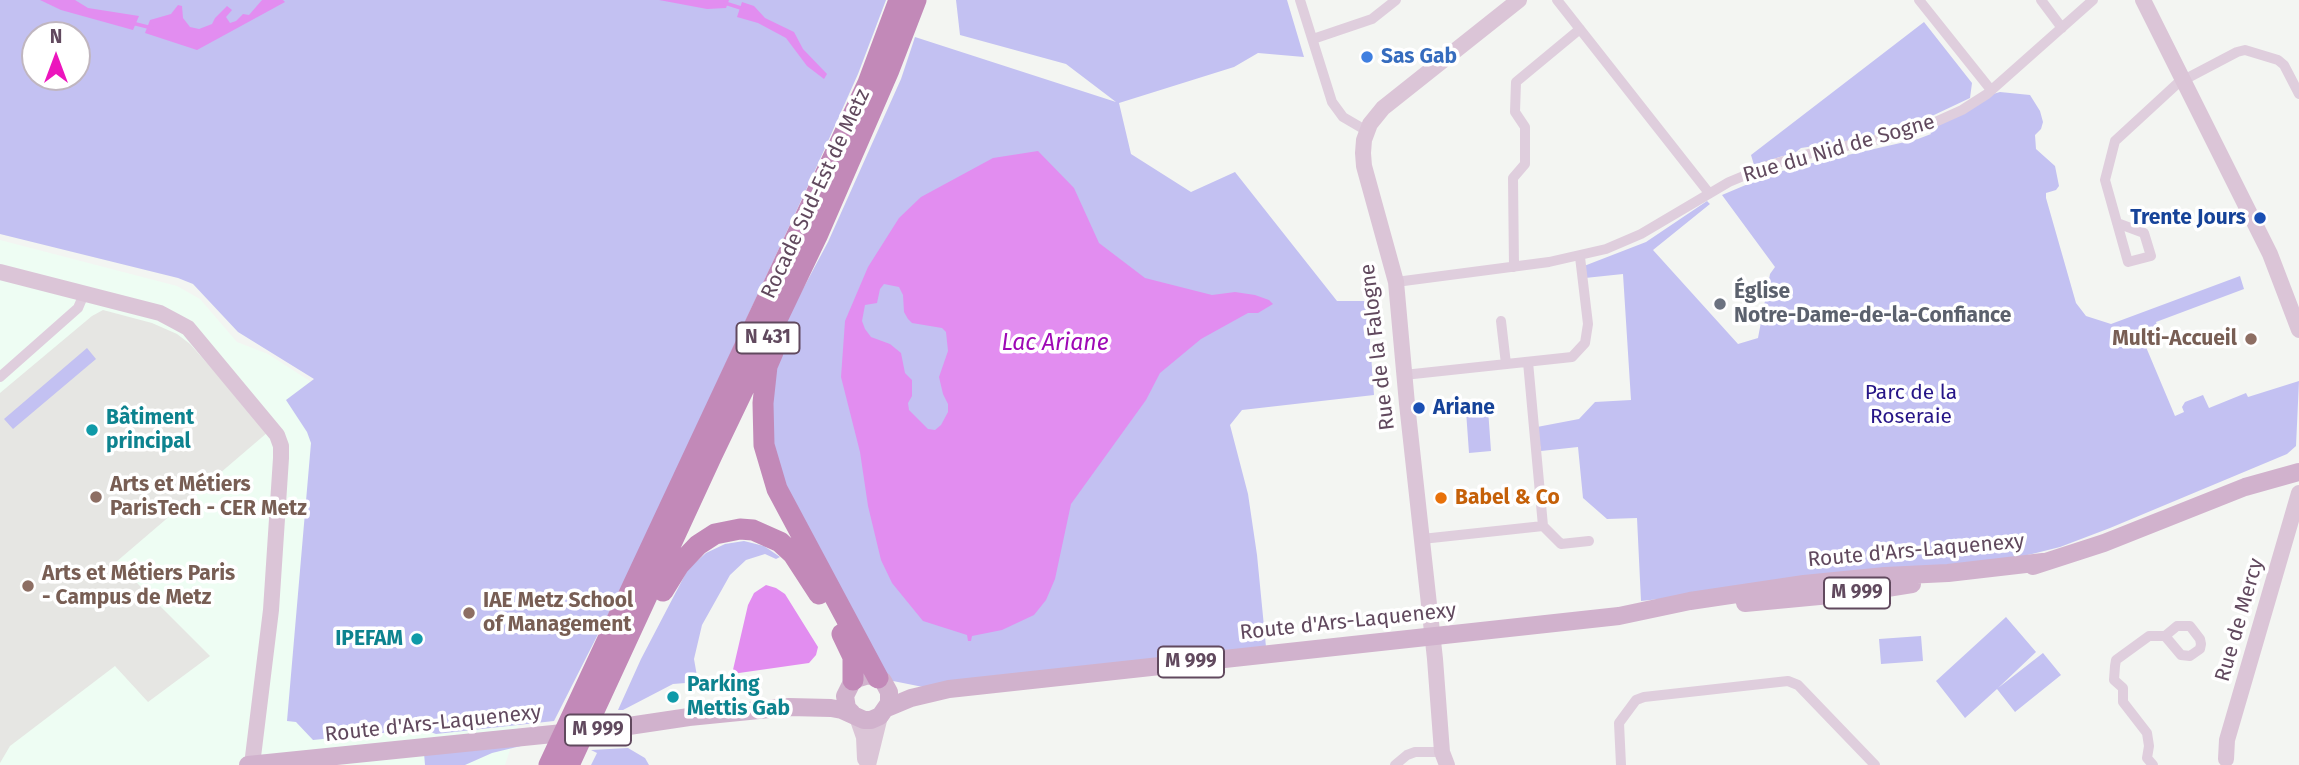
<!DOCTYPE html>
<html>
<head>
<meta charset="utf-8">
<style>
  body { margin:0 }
  #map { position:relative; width:2299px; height:765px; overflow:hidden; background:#f3f5f2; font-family:"Fira Sans",sans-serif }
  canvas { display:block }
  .north { position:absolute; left:21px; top:21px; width:70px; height:70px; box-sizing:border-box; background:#fff; border:2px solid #c0b6bf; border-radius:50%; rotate:0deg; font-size:19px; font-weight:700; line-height:28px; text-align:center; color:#61495e }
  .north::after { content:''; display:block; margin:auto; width:24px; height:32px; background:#ec15bd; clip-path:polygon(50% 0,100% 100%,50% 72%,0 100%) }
</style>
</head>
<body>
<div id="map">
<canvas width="2299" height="765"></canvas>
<div class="north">N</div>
</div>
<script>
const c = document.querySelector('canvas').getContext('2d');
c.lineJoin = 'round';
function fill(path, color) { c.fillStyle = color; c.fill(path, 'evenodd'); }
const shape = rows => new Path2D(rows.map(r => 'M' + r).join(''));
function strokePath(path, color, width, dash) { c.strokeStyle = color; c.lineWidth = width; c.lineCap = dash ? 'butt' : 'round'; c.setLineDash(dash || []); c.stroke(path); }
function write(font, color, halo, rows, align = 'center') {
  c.font = font + ' "Fira Sans",sans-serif'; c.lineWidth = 7; c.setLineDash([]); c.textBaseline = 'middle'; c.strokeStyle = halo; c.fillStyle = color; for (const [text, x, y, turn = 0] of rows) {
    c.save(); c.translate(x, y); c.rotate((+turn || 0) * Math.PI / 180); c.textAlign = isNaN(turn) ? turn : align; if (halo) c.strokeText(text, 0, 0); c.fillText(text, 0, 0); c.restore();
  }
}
const commercial = shape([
  [0,240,177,286,200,299,237,342,268,354,596,566,528,696,505,765,0,765]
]);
const education = shape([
  [103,310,152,323,177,334,190,344,268,432,116,562,210,656,148,702,115,666,10,746,0,763,0,393,92,316]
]);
const green = shape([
  [0,0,886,0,858,74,812,177,628,575,554,721,436,734,422,729,313,740,296,722,287,721,311,443,307,432,286,400,314,379,238,332,193,284,178,278,0,234],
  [35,35,77,35,77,77,35,77],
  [956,0,1287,0,1304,57,1258,53,1234,67,1119,103,1131,154,1191,192,1235,172,1337,301,1367,301,1374,395,1242,410,1230,425,1248,494,1257,555,1266,647,923,687,878,678,777,489,767,366,781,330,828,242,901,79,915,37,1116,102,1066,64,960,35],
  [1924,22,1972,83,1970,98,1915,124,1854,140,1801,148,1796,152,1754,165,1751,155],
  [2000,92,2030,95,2040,111,2043,122,2041,129,2035,135,2036,149,2055,166,2059,186,2056,190,2046,193,2046,198,2076,303,2086,316,2111,324,2240,276,2244,289,2156,322,2163,341,2146,347,2175,416,2184,412,2182,407,2185,402,2203,395,2209,408,2246,393,2248,397,2299,381,2296,446,2287,454,2110,528,2060,547,2032,554,1984,564,1641,601,1637,518,1607,519,1583,498,1578,447,1541,451,1537,427,1579,419,1595,402,1631,400,1623,274,1585,278,1584,266,1646,242,1707,201,1710,204,1653,250,1738,344,1758,338,1770,274,1775,267,1722,195,1767,176,1795,167,1918,139,1931,134,1929,130,1993,94],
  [87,348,96,359,13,429,4,419],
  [1488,409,1491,451,1469,453,1466,411],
  [744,541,764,546,780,557,776,559,765,554,746,560,730,575,702,625,694,659,698,682,673,684,623,710,618,710,641,659,688,569,706,553,725,544],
  [2006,617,2036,652,1998,688,2043,653,2061,675,2015,712,1997,689,1965,718,1936,681],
  [1921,636,1923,661,1881,664,1879,639],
  [525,745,492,753,465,765,425,765,424,753],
  [628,748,645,758,649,765,591,765,597,753,591,750]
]);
const water = shape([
  [40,0,75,0,88,8,139,16,133,30,61,10],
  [262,0,283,0,285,2,197,50,145,33,150,20,171,14,178,5,182,6,183,18,190,27,199,29,212,24,215,18,227,6,232,10,226,17,230,23,236,21,243,14,249,15],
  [659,0,729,0,726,8,707,9],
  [742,2,754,6,765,18,794,32,803,49,827,74,824,79,807,66,786,38,758,23,737,17],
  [1038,151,1074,188,1099,243,1145,278,1212,295,1235,292,1255,295,1269,300,1273,304,1258,313,1248,313,1201,339,1160,373,1146,400,1071,504,1055,579,1046,600,1034,615,1002,630,972,636,971,641,968,641,967,635,923,621,892,583,881,560,868,506,860,452,841,377,845,321,868,267,899,218,921,197,993,158],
  [884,284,899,287,903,295,904,312,908,319,912,323,942,328,946,332,948,351,939,377,943,394,948,404,948,412,941,425,935,430,928,429,909,410,908,403,912,396,912,380,905,373,901,353,890,344,871,337,865,329,862,321,865,305,877,303,880,289],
  [766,585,776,588,785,594,818,647,816,655,809,663,732,674,748,605,754,593]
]);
const stream = shape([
  [725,3,744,9],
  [132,23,152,28]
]);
const street = shape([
  [1300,0,1332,102,1343,117,1367,131],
  [1557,0,1709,193],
  [1919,0,1991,90],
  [2041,0,2062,28],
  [1313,39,1372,19,1396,0],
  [2117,223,2144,233,2151,256,2128,262,2105,180,2115,141,2178,83,2237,52,2245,50,2278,60,2284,65,2299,94],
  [1514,267,1513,178,1525,164,1525,127,1515,112,1516,82,1580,29],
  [1396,282,1549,262,1606,249,1641,234,1729,182,1770,165,1812,153,1913,132,1962,110,1987,94,2093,0],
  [1501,321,1506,364],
  [1404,375,1572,357,1585,343,1588,324,1580,257],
  [0,377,78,308,84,294],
  [1543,526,1561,544,1589,541],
  [1422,539,1543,526,1528,362],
  [1395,765,1407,755,1415,752,1442,752],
  [1621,765,1619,723,1636,700,1644,697,1788,681,1798,685,1875,765],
  [2153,765,2147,758,2149,746,2147,733,2123,702,2123,688,2114,680,2115,666,2116,660,2149,636,2165,636,2177,626,2190,626,2200,639,2201,644,2200,649,2190,656,2181,655,2165,636]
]);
const secondary = shape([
  [2143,0,2270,254,2299,330],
  [0,272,160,313,175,321,188,328,277,435,281,446,281,458,271,610,252,765],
  [857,717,864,737,865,759],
  [2226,759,2227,740,2299,493],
  [868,765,880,716],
  [1447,765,1442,752,1435,659,1407,404,1396,282,1364,166,1363,153,1364,140,1370,124,1383,108,1519,0]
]);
const primary = shape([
  [2033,566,2104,543,2245,487,2299,472],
  [1745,603,1862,592,1912,584],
  [887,708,911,698,949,689,1619,616,1690,601,1804,584,1885,576,1948,573,2043,562],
  [248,765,622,727,689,717,789,707,831,708,842,710,864,720,871,720,880,716,889,703,889,692,883,681,869,675,853,680,845,696,847,708,852,713]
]);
const highway = shape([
  [773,352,767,366,763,403,764,445,777,489,878,678],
  [663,591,679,565,698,545,715,534,740,529,753,530,780,542,793,554,819,594],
  [842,634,853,657,853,680],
  [549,765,868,83,899,0],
  [569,765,712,455,817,236,889,70,916,0]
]);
const markers = [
  [1367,57,7,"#3f7fe0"],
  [2260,218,7,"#1a4fb4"],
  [1720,304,7,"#6b7280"],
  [2251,339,7,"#8d6e63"],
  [1419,408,7,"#1a4fb4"],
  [92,430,7,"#0f9aa8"],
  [96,497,7,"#8d6e63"],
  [1441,498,7,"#e8710a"],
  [28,586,7,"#8d6e63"],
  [469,613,7,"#8d6e63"],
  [417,639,7,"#0f9aa8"],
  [673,697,7,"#0f9aa8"]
];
const shields = [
  [768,338,63],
  [1857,593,66],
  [1191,662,66],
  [598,730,66]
];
const shieldNames = [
  ["N 431",768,338],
  ["M 999",1857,593],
  ["M 999",1191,662],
  ["M 999",598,730]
];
const shopNames = [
  ["Sas Gab",1381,57]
];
const streetNames = [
  ["Rue du Nid de Sogne",1839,149,-16],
  ["Rocade Sud-Est de Metz",816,194,-65],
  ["Rue de la Falogne",1378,347,-97],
  ["Route d'Ars-Laquenexy",1916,551,-5],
  ["Rue de Mercy",2240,620,-74],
  ["Route d'Ars-Laquenexy",1348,622,-6],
  ["Route d'Ars-Laquenexy",433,724,-6]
];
const transitNames = [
  ["Trente Jours",2246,218],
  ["Ariane",1433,408,"left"]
];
const worshipNames = [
  ["Église",1734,292],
  ["Notre-Dame-de-la-Confiance",1734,316]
];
const educationNames = [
  ["Multi-Accueil",2237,339,"right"],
  ["Arts et Métiers",110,485],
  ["ParisTech - CER Metz",110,509],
  ["Arts et Métiers Paris",42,574],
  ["- Campus de Metz",42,598],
  ["IAE Metz School",483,601],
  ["of Management",483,625]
];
const parkNames = [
  ["Parc de la",1911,393],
  ["Roseraie",1911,417]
];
const cultureNames = [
  ["Bâtiment",106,418],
  ["principal",106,442],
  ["IPEFAM",403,639,"right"],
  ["Parking",687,685],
  ["Mettis Gab",687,709]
];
const foodNames = [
  ["Babel & Co",1455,498]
];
const waterNames = [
  ["Lac Ariane",1055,344]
];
fill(commercial, '#eefdf3');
fill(education, '#e6e6e3');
fill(green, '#c3c1f2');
fill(water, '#e28df0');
strokePath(stream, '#e28df0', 3.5);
strokePath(street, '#dfcedd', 10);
strokePath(secondary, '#dbc5d7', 16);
strokePath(primary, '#d1b2cd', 18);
strokePath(highway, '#c289b8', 21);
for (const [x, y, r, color] of markers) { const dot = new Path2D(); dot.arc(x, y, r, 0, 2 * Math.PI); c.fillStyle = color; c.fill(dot); strokePath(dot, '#fff', 2.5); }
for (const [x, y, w] of shields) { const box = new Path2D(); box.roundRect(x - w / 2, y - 15.5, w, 31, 5); c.fillStyle = '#fff'; c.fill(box); strokePath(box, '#61495e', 2); }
write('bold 19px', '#61495e', null, shieldNames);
write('bold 21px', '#366cbe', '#fff', shopNames, 'left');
write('21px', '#61495e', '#fff', streetNames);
write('bold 21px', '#164399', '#fff', transitNames, 'right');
write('bold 21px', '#5b616d', '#fff', worshipNames, 'left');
write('bold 21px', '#785e54', '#fff', educationNames, 'left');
write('21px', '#261587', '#fff', parkNames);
write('bold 21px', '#0d838f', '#fff', cultureNames, 'left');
write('bold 21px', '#c56008', '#fff', foodNames, 'left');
write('italic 23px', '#9e08b5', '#fff', waterNames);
</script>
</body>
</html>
